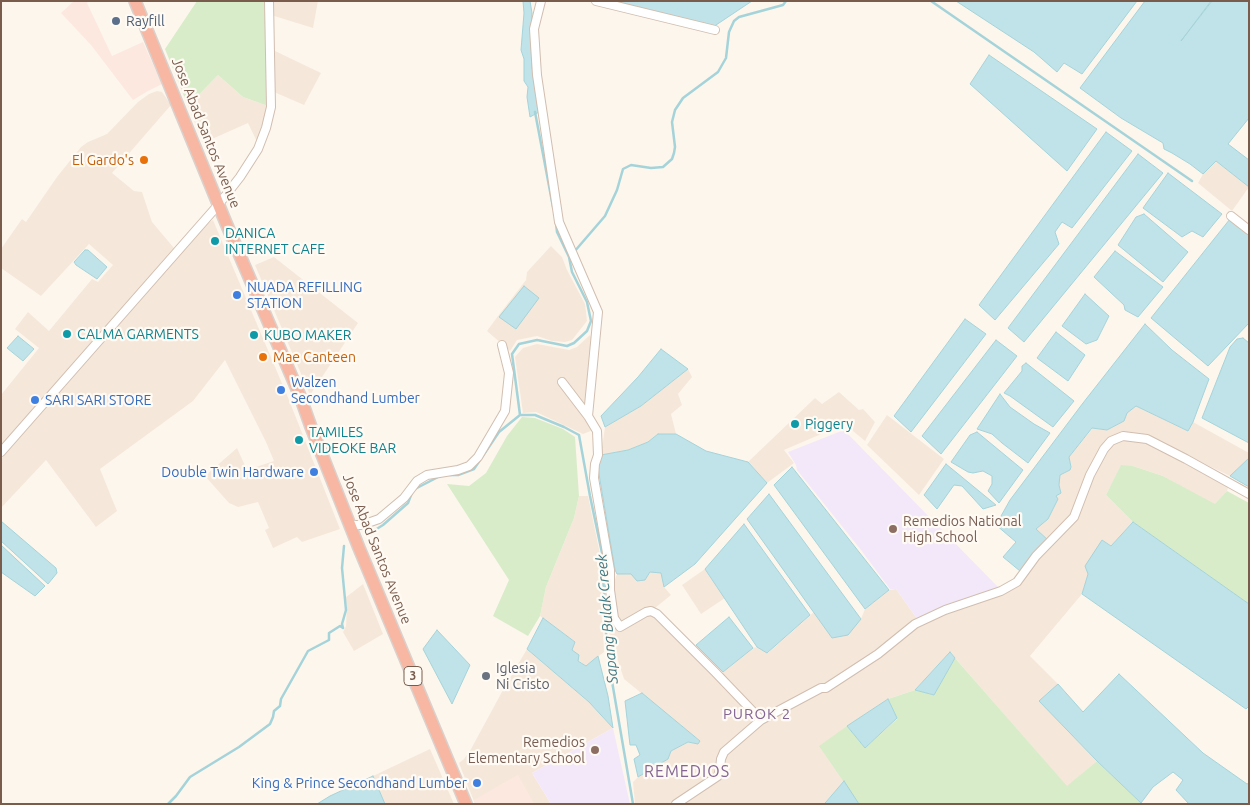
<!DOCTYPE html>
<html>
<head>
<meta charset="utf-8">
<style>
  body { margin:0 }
  #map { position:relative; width:1250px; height:805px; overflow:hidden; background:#fdf6ec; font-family:Ubuntu,sans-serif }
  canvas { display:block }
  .frame { position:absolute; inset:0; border:2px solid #7a5c4d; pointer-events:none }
</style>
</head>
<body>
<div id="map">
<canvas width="1250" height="805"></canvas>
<div class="frame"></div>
</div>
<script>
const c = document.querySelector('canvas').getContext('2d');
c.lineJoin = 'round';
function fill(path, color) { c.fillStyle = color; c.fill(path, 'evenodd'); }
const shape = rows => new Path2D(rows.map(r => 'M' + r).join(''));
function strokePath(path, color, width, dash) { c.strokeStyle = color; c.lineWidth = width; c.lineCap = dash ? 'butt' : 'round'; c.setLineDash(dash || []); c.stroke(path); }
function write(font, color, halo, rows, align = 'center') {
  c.font = font + ' Ubuntu,sans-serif'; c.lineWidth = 4.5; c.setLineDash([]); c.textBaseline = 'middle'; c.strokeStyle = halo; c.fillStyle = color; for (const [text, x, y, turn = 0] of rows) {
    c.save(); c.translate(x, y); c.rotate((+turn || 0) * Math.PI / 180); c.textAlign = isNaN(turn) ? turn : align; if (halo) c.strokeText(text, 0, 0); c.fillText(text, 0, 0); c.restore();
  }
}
const residential = shape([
  [271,1,318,1,313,28,271,15],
  [273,50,321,73,304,105,274,92],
  [218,75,243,97,268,106,259,146,248,123,203,143,188,106],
  [157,91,162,92,171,105,112,173,134,191,142,192,152,222,174,248,79,359,1,447,1,395,39,348,15,329,28,312,49,331,92,279,98,282,113,265,89,244,41,296,1,268,1,249,22,219,26,222,57,177,81,147,88,142,107,134,138,102,149,94],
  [1216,161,1249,187,1232,211,1198,183,1203,174],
  [213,220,289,400,340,529,302,542,297,537,273,548,265,530,269,528,258,502,238,507,229,503,205,476,237,448,247,470,274,461,266,442,225,360,193,401,100,469,117,511,96,527,46,460,1,508,1,459,181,252,204,226],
  [551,246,562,257,567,270,585,304,587,321,572,340,565,342,552,341,537,336,517,340,510,351,487,331,498,316,526,280,527,272],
  [274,257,358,323,310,395,255,265],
  [590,335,592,339,587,418,593,430,583,434,536,412,523,413,515,357,523,348,537,344,569,350,577,347],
  [688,369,692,377,678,394,682,405,671,414,676,434,658,434,648,442,628,450,601,455,605,427,641,406],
  [839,392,859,410,863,409,875,422,865,441,853,431,843,421,833,429,784,450,794,463,767,483,748,462,815,398,822,404],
  [1136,406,1188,431,1193,422,1249,453,1249,458,1230,476,1147,436,1110,438,1074,516,1049,541,1036,529,1048,519,1058,499,1056,497,1061,492,1059,485,1060,475,1070,470,1071,467,1069,457,1093,428,1107,430,1124,421,1127,413],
  [887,415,944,459,919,495,867,445],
  [1124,438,1146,441,1229,485,1227,491,1215,505,1163,476,1133,466,1121,466,1106,495,1133,522,1111,546,1102,540,1088,574,1082,594,1030,656,1058,684,1040,701,1097,761,1067,787,950,652,915,690,888,699,820,746,844,781,824,804,681,804,719,777,724,755,761,722,822,689,916,625,1001,593,1076,518,1091,476,1112,443],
  [579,496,588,496,600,554,604,652,586,666,578,660,572,650,575,642,540,616,546,587,574,518],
  [705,569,725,598,701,614,682,585],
  [651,572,661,573,664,587,671,595,655,608,620,626,615,618,611,590,617,574,632,574,645,580],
  [363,584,383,634,354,651,343,632,346,626,347,605,345,598],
  [896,589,918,620,876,652,851,668,820,686,761,717,720,675,753,648,757,647,768,653,814,612,832,638,861,619,865,609,889,590],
  [611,602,620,629,642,616,654,614,713,674,755,720,722,751,720,755,714,774,688,795,675,804,635,804,633,782,638,777,668,759,671,751,688,742,698,744,700,741,624,679,605,621,603,604],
  [527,649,589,702,613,728,532,773,551,804,475,804,459,763,464,759,471,749,503,690],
  [430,749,454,804,385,804,373,776]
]);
const commercial = shape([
  [74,1,89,1,87,3,112,56,143,42,162,84,148,91,133,100,91,45,61,13],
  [518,775,534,804,476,804,474,800]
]);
const education = shape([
  [844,430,1000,589,918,620,896,589,890,589,861,550,797,470,796,465,788,452],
  [613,728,630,804,551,804,532,773]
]);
const green = shape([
  [197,1,266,1,268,106,243,97,218,75,188,106,165,49],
  [522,417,535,418,563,429,575,437,579,496,574,518,546,587,540,616,528,636,493,616,509,580,447,484,469,486,486,473,507,436],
  [1121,465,1133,466,1163,476,1215,504,1227,491,1249,503,1249,604,1133,522,1106,495],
  [955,658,1067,786,1097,761,1141,803,859,804,819,746,847,726,865,748,897,719,888,699,915,690,934,695]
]);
const water = shape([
  [523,1,530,1,532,13,531,33,532,67,539,112,530,117,527,97,528,87,524,81,524,59,521,50,524,13,523,1],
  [609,1,752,1,713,27,609,1],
  [956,1,1137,1,1082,74,1064,63,1057,72,1034,52,956,1],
  [1145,1,1211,1,1181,41,1212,1,1249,1,1249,118,1228,144,1249,160,1249,187,1216,161,1203,174,1190,164,1172,153,1164,149,1163,143,1121,118,1080,88,1145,1],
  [989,55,1097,129,1067,171,970,84,989,55],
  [1106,132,1132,151,1072,228,1062,222,1055,232,1059,244,995,320,979,305,1106,132],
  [1138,154,1163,173,1024,342,1008,328,1138,154],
  [1168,173,1222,214,1203,237,1192,231,1182,237,1143,208,1168,173],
  [1144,214,1188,252,1163,282,1118,245,1136,217,1144,214],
  [1230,219,1249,233,1249,323,1208,366,1151,318,1230,219],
  [85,250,88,250,107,267,97,279,76,265,74,262,85,250],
  [1115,251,1163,287,1138,317,1125,310,1124,305,1094,277,1115,251],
  [524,286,539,298,516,329,499,317,524,286],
  [1085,294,1109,316,1097,340,1086,344,1062,326,1085,294],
  [965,319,986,334,911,432,894,416,965,319],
  [1145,324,1172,350,1209,379,1193,422,1188,431,1136,406,1127,413,1124,421,1107,430,1092,428,1069,457,1071,467,1070,470,1060,475,1059,485,1061,493,1056,496,1058,499,1048,519,1036,529,1049,541,1031,558,1020,571,1003,557,1016,542,996,525,1010,500,1083,403,1145,324],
  [1056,332,1085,355,1068,381,1037,358,1056,332],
  [18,336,34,349,23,361,7,348,18,336],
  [1243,338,1249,343,1249,443,1202,418,1230,347,1237,339,1243,338],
  [996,340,1017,356,941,454,922,436,996,340],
  [661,349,688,369,641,406,605,427,601,416,638,377,661,349],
  [1026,363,1074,401,1053,427,1010,396,1004,393,1022,371,1022,366,1026,363],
  [1000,394,1010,407,1034,424,1050,433,1028,463,1002,443,992,434,977,429,1000,394],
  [977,432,1023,470,999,503,988,491,992,484,992,476,983,471,973,473,968,472,951,462,970,435,977,432],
  [658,434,676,434,706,451,748,462,767,483,695,564,664,587,661,573,650,572,645,580,637,581,631,574,617,574,615,570,598,468,601,455,628,450,648,442,658,434],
  [1249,458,1249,487,1230,476,1249,458],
  [946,464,996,505,983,509,962,486,954,485,937,509,924,495,946,464],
  [792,467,889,590,865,609,774,485,792,467],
  [769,494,861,619,848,635,832,638,747,519,769,494],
  [1,521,56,568,57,573,48,584,1,541,1,521],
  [1133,522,1249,604,1249,706,1246,709,1082,594,1088,574,1085,566,1102,540,1111,546,1133,522],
  [744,524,810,615,767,653,757,647,705,569,744,524],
  [1,545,45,586,35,596,1,572,1,545],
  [729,617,753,648,723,672,696,645,729,617],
  [543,618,575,642,572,650,579,655,578,661,586,666,598,656,608,696,613,728,589,702,527,649,543,618],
  [437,630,470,665,452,704,423,649,437,630],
  [950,652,955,658,934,695,915,690,950,652],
  [1119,674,1203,753,1247,784,1249,783,1249,804,1189,804,1176,790,1183,780,1173,772,1153,787,1141,803,1097,761,1039,701,1058,684,1083,712,1119,674],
  [642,693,700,741,698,744,688,742,671,751,668,759,638,777,634,759,640,755,636,745,630,745,625,701,642,693],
  [888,699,897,718,865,748,847,726,888,699],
  [373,776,385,804,317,804,330,796,373,776],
  [844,781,859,804,824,804,826,802,844,781]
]);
const stream = shape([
  [931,1,1192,181],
  [535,112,553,207],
  [574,252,605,216,617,190,623,169,631,165,651,168,663,167,672,159,674,153,675,147,672,122,675,110,683,98,718,72,726,58,729,32,734,21,739,17,783,5,786,1],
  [520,415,512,354,519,344,537,340,567,346,574,343,587,331,591,321,587,302,572,272,569,257,557,232,556,223],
  [450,475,458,475,474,469,499,432,520,415,535,415,564,427,579,435,590,496,602,553,607,652,633,804],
  [367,535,383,525,408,503,413,490,442,475],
  [168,804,176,796,190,777,239,747,270,724,273,717,274,711,280,706,281,699,308,651,329,640,329,633,340,626,343,628,342,624,346,610,342,568,344,546]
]);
const minor = shape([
  [541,1,534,29,537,75,559,222,598,312,588,416],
  [596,1,715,30],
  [1231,216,1249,230],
  [562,382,588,416,597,431,598,455,595,464,594,478,610,570,610,590,614,618,620,627,646,612,651,611,657,614,715,672,761,720],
  [1,452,219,204,240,177,258,149,266,128,271,107,269,1],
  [351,525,362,525,379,519,404,498,417,481,427,475,458,470,469,466,478,457,505,411,509,373,502,345],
  [676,804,718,776,720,769,721,759,724,752,761,720,821,688,826,688,878,654,915,624,945,610,1001,591,1017,582,1036,556,1074,517,1090,475,1104,449,1111,441,1123,436,1147,439,1186,459,1249,494]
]);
const highway = shape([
  [135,1,226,223,300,396,311,427,359,548,466,804]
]);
const markers = [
  [116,21,5,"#5c6f8a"],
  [144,160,5,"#e8710a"],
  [215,241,5,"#0f9aa8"],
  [237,295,5,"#3f7fe0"],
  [67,334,5,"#0f9aa8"],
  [254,335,5,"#0f9aa8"],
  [263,357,5,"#e8710a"],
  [281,390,5,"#3f7fe0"],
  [35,400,5,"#3f7fe0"],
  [795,424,5,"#0f9aa8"],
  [299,440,5,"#0f9aa8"],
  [314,472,5,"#3f7fe0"],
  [893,529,5,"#8d6e63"],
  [486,676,5,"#6b7280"],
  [595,750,5,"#8d6e63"],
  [477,783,5,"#3f7fe0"]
];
const shields = [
  [413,676,18]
];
const shieldNames = [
  ["3",413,676]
];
const serviceNames = [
  ["Rayfill",126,21]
];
const streetNames = [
  ["Jose Abad Santos Avenue",206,133,68],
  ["Jose Abad Santos Avenue",377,549,68]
];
const foodNames = [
  ["El Gardo's",134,160],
  ["Mae Canteen",273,357,"left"]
];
const cultureNames = [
  ["DANICA",225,233],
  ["INTERNET CAFE",225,249],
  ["CALMA GARMENTS",77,334],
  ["KUBO MAKER",264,335],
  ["Piggery",805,424],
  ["TAMILES",309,432],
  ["VIDEOKE BAR",309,448]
];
const shopNames = [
  ["NUADA REFILLING",247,287],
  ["STATION",247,303],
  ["Walzen",291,382],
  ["Secondhand Lumber",291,398],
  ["SARI SARI STORE",45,400],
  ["Double Twin Hardware",304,472,"right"],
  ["King & Prince Secondhand Lumber",467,783,"right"]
];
const educationNames = [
  ["Remedios National",903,521],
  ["High School",903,537],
  ["Remedios",585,742,"right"],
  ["Elementary School",585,758,"right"]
];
const worshipNames = [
  ["Iglesia",496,668],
  ["Ni Cristo",496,684]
];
const waterNames = [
  ["Sapang Bulak Creek",607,619,-95]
];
const neighbourhoodNames = [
  ["PUROK 2",757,714]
];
const quarterNames = [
  ["REMEDIOS",687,772]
];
fill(residential, '#f5e8da');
fill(commercial, '#fde8e0');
fill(education, '#f3e8fa');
fill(green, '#d8ecc9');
fill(water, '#bfe3e8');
strokePath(water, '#a5d3da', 1);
strokePath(stream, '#a5d3da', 2.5);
strokePath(minor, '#d1beb0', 10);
strokePath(highway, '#dad1cd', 14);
strokePath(minor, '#fff', 8);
strokePath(highway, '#f7b7a3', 11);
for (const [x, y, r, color] of markers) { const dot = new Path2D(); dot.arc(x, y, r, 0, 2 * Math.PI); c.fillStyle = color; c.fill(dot); strokePath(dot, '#fffaf3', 2); }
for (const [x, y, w] of shields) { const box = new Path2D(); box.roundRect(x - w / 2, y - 9.5, w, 19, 4); c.fillStyle = '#fffaf3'; c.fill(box); strokePath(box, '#7a5c4d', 1); }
write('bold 12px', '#7a5c4d', null, shieldNames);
write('14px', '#4e5e75', '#fffaf3', serviceNames, 'left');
write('14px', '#7a5c4d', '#fffaf3', streetNames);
write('14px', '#c56008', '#fffaf3', foodNames, 'right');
write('14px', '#0d838f', '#fffaf3', cultureNames, 'left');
write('14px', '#366cbe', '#fffaf3', shopNames, 'left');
write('14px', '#785e54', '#fffaf3', educationNames, 'left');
write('14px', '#5b616d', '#fffaf3', worshipNames, 'left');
write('italic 15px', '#437c86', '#fffaf3', waterNames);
c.letterSpacing = '1px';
write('15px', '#846695', '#fffaf3', neighbourhoodNames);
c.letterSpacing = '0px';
c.letterSpacing = '1px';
write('16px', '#846695', '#fffaf3', quarterNames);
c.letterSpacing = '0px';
</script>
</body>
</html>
